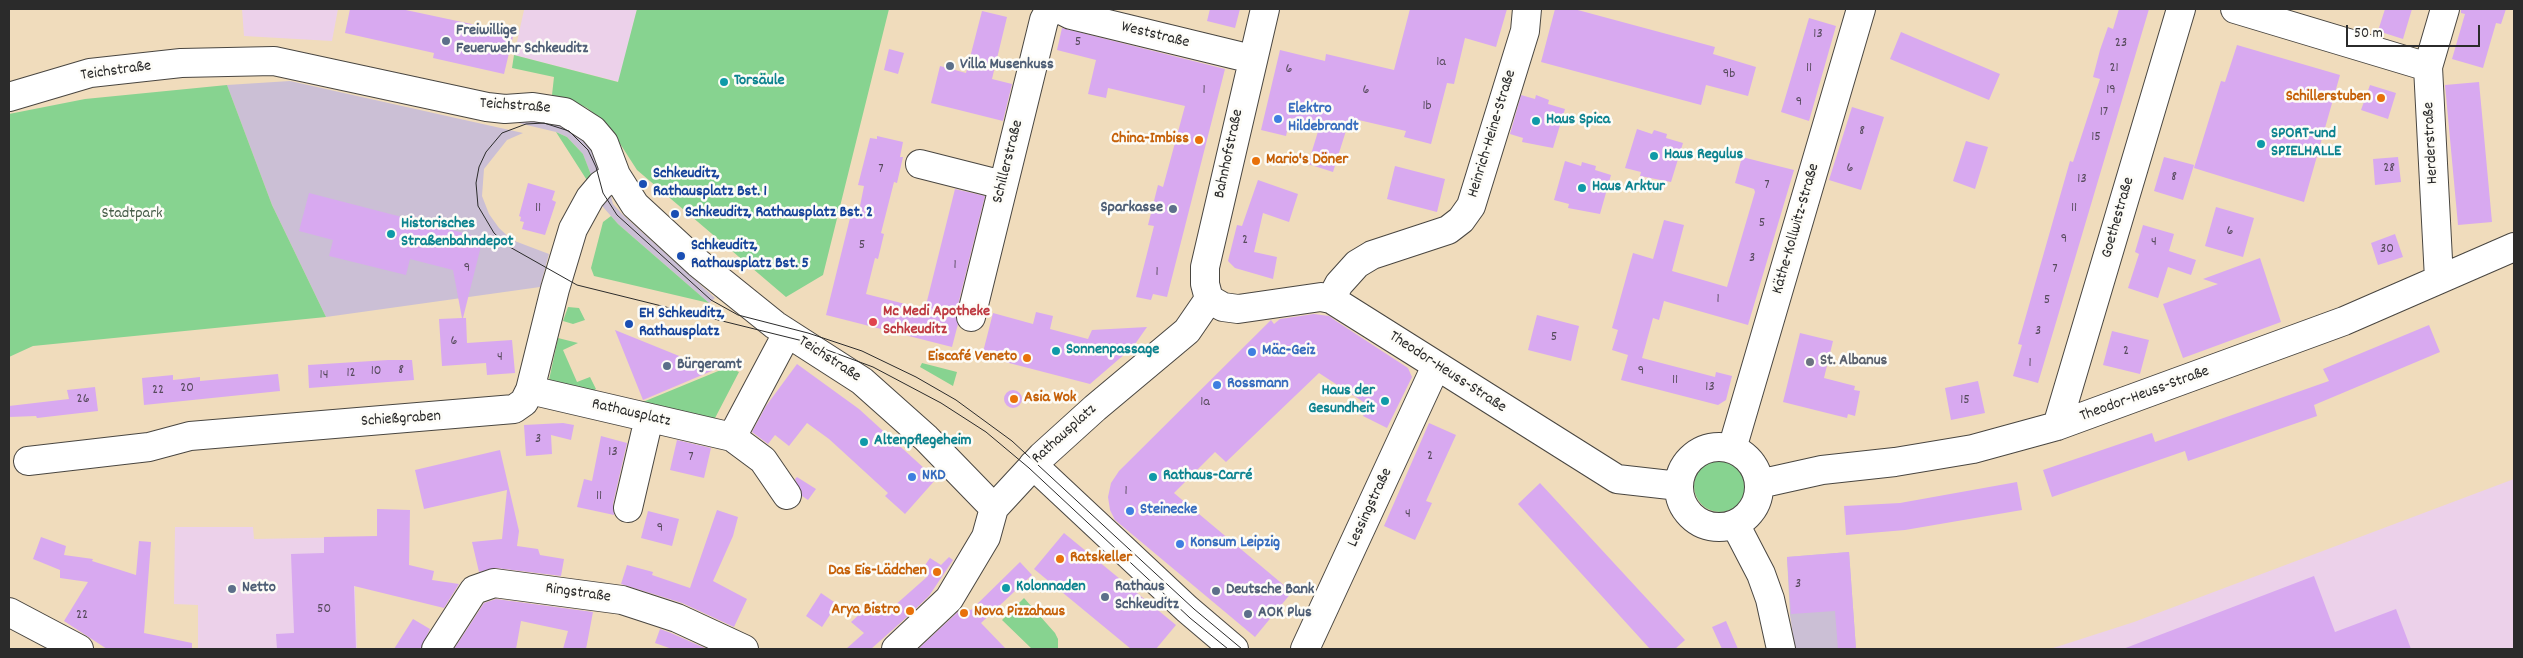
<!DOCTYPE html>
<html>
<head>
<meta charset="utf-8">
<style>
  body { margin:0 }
  #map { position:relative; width:2523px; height:658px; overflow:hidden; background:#f0dcbc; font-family:Dekko,sans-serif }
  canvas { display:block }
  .frame { position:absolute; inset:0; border:10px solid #2b2b2b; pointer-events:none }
  .scale { position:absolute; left:2346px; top:25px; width:134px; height:22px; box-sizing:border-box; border:2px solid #2b2b2b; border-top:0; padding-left:6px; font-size:15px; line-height:18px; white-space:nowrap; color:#2b2b2b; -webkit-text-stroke:4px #fdfcf7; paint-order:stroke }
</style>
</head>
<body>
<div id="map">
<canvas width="2523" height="658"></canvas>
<div class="frame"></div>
<div class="scale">50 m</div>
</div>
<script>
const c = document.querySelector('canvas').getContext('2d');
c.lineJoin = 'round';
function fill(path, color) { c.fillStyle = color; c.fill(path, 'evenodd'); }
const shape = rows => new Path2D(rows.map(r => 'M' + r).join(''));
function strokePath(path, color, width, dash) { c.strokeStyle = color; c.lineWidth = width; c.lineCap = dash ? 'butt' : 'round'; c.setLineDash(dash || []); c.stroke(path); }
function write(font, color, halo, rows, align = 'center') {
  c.font = font + ' Dekko,sans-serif'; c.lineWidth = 5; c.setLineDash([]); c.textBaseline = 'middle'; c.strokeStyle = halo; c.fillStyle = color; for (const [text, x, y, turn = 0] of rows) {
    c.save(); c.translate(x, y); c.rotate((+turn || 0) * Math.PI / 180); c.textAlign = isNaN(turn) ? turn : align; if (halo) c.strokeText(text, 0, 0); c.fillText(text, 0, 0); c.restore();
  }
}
const built = shape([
  [242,9,338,9,332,41,244,36],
  [522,9,637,9,619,82,514,55,524,10],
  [2514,479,2514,649,2050,649,2134,622],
  [175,527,253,527,254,539,353,537,357,649,198,649,198,605,174,604]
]);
const industrial = shape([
  [290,81,523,133,507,140,484,169,482,196,489,214,499,228,512,240,549,254,540,287,326,317,272,205,227,85],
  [493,117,556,120,599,150,613,204,623,215,715,298,709,303,618,224,603,207,583,154,567,137,556,132],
  [1849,552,1856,649,1795,649,1790,615,1787,557]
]);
const green = shape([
  [637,9,889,9,823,275,786,297,637,170,608,125,587,108,573,101,552,95,554,77,512,68,514,55,618,82],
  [227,85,272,205,326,317,33,346,9,357,9,114,85,99],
  [556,132,567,137,583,154,593,180,590,185],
  [611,216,618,224,709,303,594,276,591,268,603,222],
  [568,307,579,308,585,320,573,324,563,321],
  [558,338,578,343,563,350,577,382,590,377,596,389,593,391,549,380],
  [922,363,957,372,953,386,920,367],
  [728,367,739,372,714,420,638,404],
  '1694 486a26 26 0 1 1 52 0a26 26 0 1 1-52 0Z',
  [1024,598,1055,633,1058,639,1058,649,1032,649,1002,620]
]);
const building = shape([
  [350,9,401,9,495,29,496,23,515,28,504,74,433,58,434,53,345,33],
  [1210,9,1240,9,1235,28,1207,21],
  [1410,9,1507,9,1496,47,1465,38,1454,84,1447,83,1431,144,1404,137,1406,131,1350,118,1333,172,1308,164,1320,125,1290,118,1286,136,1261,130,1280,50,1325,61,1326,54,1394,70],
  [1555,9,1574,9,1715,47,1713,54,1756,67,1748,96,1706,85,1701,105,1541,62],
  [2119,9,2149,9,2038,383,2013,376,2022,345,2018,344,2070,161,2073,162,2100,79,2093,77,2100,50,2108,27,2113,29],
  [2385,9,2412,9,2403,39,2378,31],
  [2461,9,2506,9,2501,24,2496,23,2483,68,2452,59,2465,14,2461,13],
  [982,11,1007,17,992,79,1012,84,1003,121,931,103,940,66,966,73],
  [1809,18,1836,26,1809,121,1781,112],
  [1062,28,1225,69,1167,297,1153,294,1151,300,1136,297,1154,226,1148,225,1158,185,1163,187,1185,106,1108,88,1106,98,1088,94,1096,60,1057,50],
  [1901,32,2000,74,1989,100,1890,59],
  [2237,45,2340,75,2304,202,2194,168,2221,81,2225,82],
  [889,49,904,53,898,74,884,70],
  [2479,82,2492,222,2458,225,2445,85],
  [2370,85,2396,93,2388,119,2361,110],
  [1521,95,1535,99,1536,95,1549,100,1548,104,1565,109,1553,148,1522,142,1523,138,1510,134],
  [1852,107,1884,117,1861,190,1829,180],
  [1637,129,1652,134,1654,130,1667,134,1666,138,1683,143,1671,182,1640,176,1641,172,1625,168],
  [877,136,903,142,900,157,903,157,897,183,894,182,881,233,884,234,878,259,875,258,866,294,925,309,955,189,985,196,956,313,958,324,952,347,826,315,851,214,858,216,864,186,858,185,870,138,877,139],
  [1966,141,1988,147,1975,189,1953,181],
  [1742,157,1794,170,1748,325,1664,301,1659,320,1653,318,1642,358,1715,377,1716,372,1732,376,1726,400,1718,405,1621,380,1628,355,1612,350,1618,330,1612,328,1633,253,1653,259,1664,220,1684,225,1672,271,1727,287,1755,192,1754,189,1735,183],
  [2164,157,2194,165,2183,200,2154,191],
  [2398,157,2401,182,2375,185,2373,159],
  [1565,161,1581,166,1582,162,1596,166,1595,170,1611,175,1600,214,1568,208,1569,204,1554,200],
  [1395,166,1445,179,1437,212,1387,199],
  [1258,180,1298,194,1289,222,1263,213,1254,252,1277,257,1273,279,1235,268,1228,261,1237,225,1242,226],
  [528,183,555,191,552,200,556,202,545,235,522,229,524,222,520,221,521,217,519,216],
  [309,193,483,238,463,318,466,318,467,343,512,340,515,373,487,375,486,363,442,366,439,319,462,318,453,270,410,259,406,275,329,256,333,240,299,231],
  [2216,207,2254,218,2243,257,2205,246],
  [2143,225,2174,234,2169,251,2196,260,2191,275,2168,267,2158,298,2128,288,2139,254,2135,252],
  [2395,234,2403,257,2378,265,2371,243],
  [2260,258,2281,322,2183,358,2163,304,2218,284,2203,279],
  [1036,312,1053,316,1050,329,1088,339,1092,330,1147,327,1133,347,1090,384,982,356,993,313,1033,324],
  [1314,314,1329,316,1336,321,1408,368,1412,377,1387,428,1363,416,1368,405,1319,373,1226,462,1215,452,1174,493,1292,592,1255,637,1115,520,1110,510,1108,497,1111,483,1119,471,1271,320,1274,324,1280,319],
  [1537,315,1579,326,1571,361,1528,350],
  [2429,325,2440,352,2314,405,2317,416,2188,461,2185,451,2052,497,2043,470,2152,433,2155,442,2329,381,2323,369],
  [615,330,694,362,714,370,643,400],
  [2112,331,2149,340,2140,374,2103,365],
  [1800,333,1833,341,1824,378,1855,386,1854,390,1860,391,1855,416,1848,414,1847,418,1783,402],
  [388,360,412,360,414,380,309,388,308,365],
  [797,364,859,409,936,479,905,514,885,496,888,493,829,439,807,423,789,446,775,435,768,444,752,432,766,406],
  [278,374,280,391,144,405,142,378,173,375,173,380,200,377,200,381],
  [1978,381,1985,413,1951,420,1945,388],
  [95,387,98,411,37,418,36,416,9,417,9,406,69,399,67,390],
  '1004 399a9 9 0 1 1 18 0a9 9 0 1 1-18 0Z',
  [563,423,574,425,571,440,551,435,552,454,526,456,524,425],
  [1429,423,1456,435,1426,501,1432,503,1415,540,1384,526],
  [601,436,627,443,613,504,614,515,577,507,584,479,592,481],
  [677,440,711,448,704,478,670,470],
  [500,450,519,531,517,546,538,549,540,555,564,559,561,576,496,568,479,572,472,542,502,539,507,490,424,509,415,470],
  [797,477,816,489,808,500,802,496,795,479],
  [2017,482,2022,510,1905,530,1846,535,1844,506,1900,503],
  [1540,483,1685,640,1675,649,1650,649,1518,504],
  [377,509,410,510,409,565,434,571,432,580,459,584,444,608,354,586,356,649,277,649,276,634,294,633,291,554,324,553,324,537,377,536],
  [717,510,738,517,733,536,713,581,747,599,734,627,682,603,621,584,627,565,653,572,652,575,690,588],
  [648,511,679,519,672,546,641,538],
  [1064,533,1176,625,1156,649,1131,649,1034,569],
  [41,537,66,546,64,555,93,559,92,561,136,575,139,541,151,542,144,633,192,643,192,649,107,649,64,621,88,582,60,578,60,570,33,559],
  [1849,552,1856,649,1838,649,1835,611,1791,614,1787,557],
  [949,557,953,560,929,596,908,616,871,649,846,649,864,633,851,622,874,601,885,614,928,576,921,571,930,558,941,565],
  [1020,562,1032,575,981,623,1006,649,918,649,961,609,971,610],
  [2314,576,2335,632,2396,609,2411,649,2123,649],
  [821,593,837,604,822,627,806,616],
  [496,599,593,612,586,649,563,649,568,631,521,621,516,649,454,649,484,603],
  [413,619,430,629,421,649,394,649],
  [1726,621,1738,649,1722,649,1712,627],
  [660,629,671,633,707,649,672,649,655,643]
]);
const minor = shape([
  [1059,9,1071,15,1252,59],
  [2235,9,2428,67],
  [9,97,90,73,181,63,274,61,487,107,505,109,533,107,565,112,593,130,604,143,616,175,635,205,698,263,775,325,862,381,926,438,994,508],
  [920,164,1003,185],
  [2439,279,2428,67,2445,9],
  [1209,299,1223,307,1238,309,1321,297,1331,299,1617,479,1679,486],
  [1209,299,1205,284,1205,267,1265,9],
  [1331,299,1339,284,1357,264,1372,255,1448,230,1461,220,1471,206,1525,31,1527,9],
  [971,317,1044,20,1050,9],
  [530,390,732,437,763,460,787,495],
  [2057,426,2181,9],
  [732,437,782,343],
  '1679 487a40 40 0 1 1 80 0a40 40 0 1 1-80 0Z',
  [1732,449,1861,9],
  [28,461,149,447,190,436,514,409,524,402,530,390,555,289,573,229,590,198,601,185,616,175],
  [1033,465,1187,609,1234,649],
  [1759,484,1822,470,1895,462,1973,449,2057,426,2344,321,2514,247],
  [628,508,649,418],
  [1735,524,1761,574,1770,599,1781,649],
  [9,612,79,649],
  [436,649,474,590,494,583,622,600,677,618,744,649],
  [896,649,949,599,986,537,994,508,1042,456,1095,408,1187,331,1209,299],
  [1305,649,1436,366]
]);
const tram = shape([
  [1228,649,1190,618,1029,468,986,432,941,403,873,367,803,341,577,285,508,246,494,233,478,206,476,183,479,167,486,152,502,133,526,124,544,123,569,131,588,150,596,167,603,193,617,215,711,300,738,315,808,333,862,351,916,377,956,400,1012,441,1194,609,1242,649]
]);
const markers = [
  [446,41,5,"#5c6f8a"],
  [950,66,5,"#5c6f8a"],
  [724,82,5,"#0f9aa8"],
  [2381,98,5,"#e8710a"],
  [1278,119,5,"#3f7fe0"],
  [1536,121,5,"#0f9aa8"],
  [1199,140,5,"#e8710a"],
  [2261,144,5,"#0f9aa8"],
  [1654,156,5,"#0f9aa8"],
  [1256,161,5,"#e8710a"],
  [643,184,5,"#1a4fb4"],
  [1582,188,5,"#0f9aa8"],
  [1173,209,5,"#5c6f8a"],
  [675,214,5,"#1a4fb4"],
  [391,234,5,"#0f9aa8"],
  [681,256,5,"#1a4fb4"],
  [873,322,5,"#e0444e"],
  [629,324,5,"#1a4fb4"],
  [1056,351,5,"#0f9aa8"],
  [1252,352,5,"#3f7fe0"],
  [1027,358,5,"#e8710a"],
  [1810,362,5,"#6b7280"],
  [667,366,5,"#5c6f8a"],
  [1217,385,5,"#3f7fe0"],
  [1014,399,5,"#e8710a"],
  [1385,401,5,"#0f9aa8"],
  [864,442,5,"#0f9aa8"],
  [912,477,5,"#3f7fe0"],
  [1153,477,5,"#0f9aa8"],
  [1130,511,5,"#3f7fe0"],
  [1180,544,5,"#3f7fe0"],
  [1060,559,5,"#e8710a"],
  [937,572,5,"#e8710a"],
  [1006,588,5,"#0f9aa8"],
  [232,589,5,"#5c6f8a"],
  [1216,591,5,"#5c6f8a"],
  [1105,597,5,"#5c6f8a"],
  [910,611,5,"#e8710a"],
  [964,613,5,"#e8710a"],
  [1248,614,5,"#5c6f8a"]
];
const numberNames = [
  ["13",1818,35],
  ["5",1078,43],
  ["23",2121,44],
  ["1a",1441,63],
  ["11",1809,69],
  ["21",2114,69],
  ["6",1289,70],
  ["9b",1729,75],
  ["1",1204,91],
  ["6",1366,91],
  ["19",2111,91],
  ["9",1799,103],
  ["1b",1427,107],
  ["17",2104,113],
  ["8",1862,132],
  ["15",2096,138],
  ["6",1850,169],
  ["28",2389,169],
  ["7",881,170],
  ["8",2174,178],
  ["13",2082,180],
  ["7",1767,186],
  ["11",538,209],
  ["11",2074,209],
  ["5",1762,224],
  ["6",2230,232],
  ["9",2064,240],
  ["2",1245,241],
  ["4",2154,243],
  ["5",862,246],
  ["30",2387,250],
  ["3",1752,259],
  ["1",955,266],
  ["9",467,269],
  ["7",2055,270],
  ["1",1157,273],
  ["1",1718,300],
  ["5",2047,301],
  ["3",2038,332],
  ["5",1554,338],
  ["6",454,342],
  ["2",2126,352],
  ["4",500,358],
  ["1",2030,364],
  ["8",401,371],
  ["10",376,372],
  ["9",1641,372],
  ["12",351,374],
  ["14",324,376],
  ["11",1675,381],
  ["13",1710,388],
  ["20",187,389],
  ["22",158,391],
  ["26",83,400],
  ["15",1965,401],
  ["1a",1205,403],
  ["3",538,440],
  ["13",613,453],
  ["2",1430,457],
  ["7",691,458],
  ["1",1126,492],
  ["11",599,497],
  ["4",1408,515],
  ["9",660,529],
  ["3",1798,585],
  ["50",324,610],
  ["22",82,616]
];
const serviceNames = [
  ["Freiwillige",456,32],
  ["Feuerwehr Schkeuditz",456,50],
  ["Villa Musenkuss",960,66],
  ["Sparkasse",1163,209,"right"],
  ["Bürgeramt",677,366],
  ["Rathaus",1115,588],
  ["Schkeuditz",1115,606],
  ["Netto",242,589],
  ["Deutsche Bank",1226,591],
  ["AOK Plus",1258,614]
];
const streetNames = [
  ["Weststraße",1155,36,14],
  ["Teichstraße",116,72,-8],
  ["Teichstraße",515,107,4],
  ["Heinrich-Heine-Straße",1493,134,-73],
  ["Herderstraße",2432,143,-93],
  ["Bahnhofstraße",1230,154,-78],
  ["Schillerstraße",1009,162,-76],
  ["Goethestraße",2119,218,-74],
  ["Käthe-Kollwitz-Straße",1797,229,-74],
  ["Teichstraße",829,360,33],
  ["Theodor-Heuss-Straße",1447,373,33],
  ["Theodor-Heuss-Straße",2145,395,-20],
  ["Rathausplatz",631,414,13],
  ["Schießgraben",401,420,-4],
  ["Rathausplatz",1065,435,-42],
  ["Lessingstraße",1371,508,-65],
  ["Ringstraße",578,594,8]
];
const cultureNames = [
  ["Torsäule",734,82],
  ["Haus Spica",1546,121],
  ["SPORT-und",2271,135],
  ["SPIELHALLE",2271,153],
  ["Haus Regulus",1664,156],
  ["Haus Arktur",1592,188],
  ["Historisches",401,225],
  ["Straßenbahndepot",401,243],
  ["Sonnenpassage",1066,351],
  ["Haus der",1375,392,"right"],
  ["Gesundheit",1375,410,"right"],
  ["Altenpflegeheim",874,442],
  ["Rathaus-Carré",1163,477],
  ["Kolonnaden",1016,588]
];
const foodNames = [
  ["Schillerstuben",2371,98],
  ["China-Imbiss",1189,140],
  ["Mario's Döner",1266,161,"left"],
  ["Eiscafé Veneto",1017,358],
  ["Asia Wok",1024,399,"left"],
  ["Ratskeller",1070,559,"left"],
  ["Das Eis-Lädchen",927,572],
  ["Arya Bistro",900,611],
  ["Nova Pizzahaus",974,613,"left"]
];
const shopNames = [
  ["Elektro",1288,110],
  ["Hildebrandt",1288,128],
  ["Mäc-Geiz",1262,352],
  ["Rossmann",1227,385],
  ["NKD",922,477],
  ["Steinecke",1140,511],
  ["Konsum Leipzig",1190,544]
];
const transitNames = [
  ["Schkeuditz,",653,175],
  ["Rathausplatz Bst. 1",653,193],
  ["Schkeuditz, Rathausplatz Bst. 2",685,214],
  ["Schkeuditz,",691,247],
  ["Rathausplatz Bst. 5",691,265],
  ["EH Schkeuditz,",639,315],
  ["Rathausplatz",639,333]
];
const parkNames = [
  ["Stadtpark",132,215]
];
const healthNames = [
  ["Mc Medi Apotheke",883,313],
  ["Schkeuditz",883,331]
];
const worshipNames = [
  ["St. Albanus",1820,362]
];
fill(built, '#ecd1ea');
fill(industrial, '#cbbfd5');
fill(green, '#87d390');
fill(building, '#d8a9f0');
strokePath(minor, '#494641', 30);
strokePath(minor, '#fff', 28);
strokePath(tram, '#2b2b2b', 1);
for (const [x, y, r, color] of markers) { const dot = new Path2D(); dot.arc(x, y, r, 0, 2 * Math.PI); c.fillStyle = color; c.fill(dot); strokePath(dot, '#fdfcf7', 2); }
write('14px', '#564a5c', null, numberNames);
write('bold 16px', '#4e5e75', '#fdfcf7', serviceNames, 'left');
write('16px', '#2b2b2b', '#fdfcf7', streetNames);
write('bold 16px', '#0d838f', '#fdfcf7', cultureNames, 'left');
write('bold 16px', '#c56008', '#fdfcf7', foodNames, 'right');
write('bold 16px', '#366cbe', '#fdfcf7', shopNames, 'left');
write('bold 16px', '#164399', '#fdfcf7', transitNames, 'left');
write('16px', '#475d49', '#fdfcf7', parkNames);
write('bold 16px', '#be3a42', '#fdfcf7', healthNames, 'left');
write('bold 16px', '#5b616d', '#fdfcf7', worshipNames, 'left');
</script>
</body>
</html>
